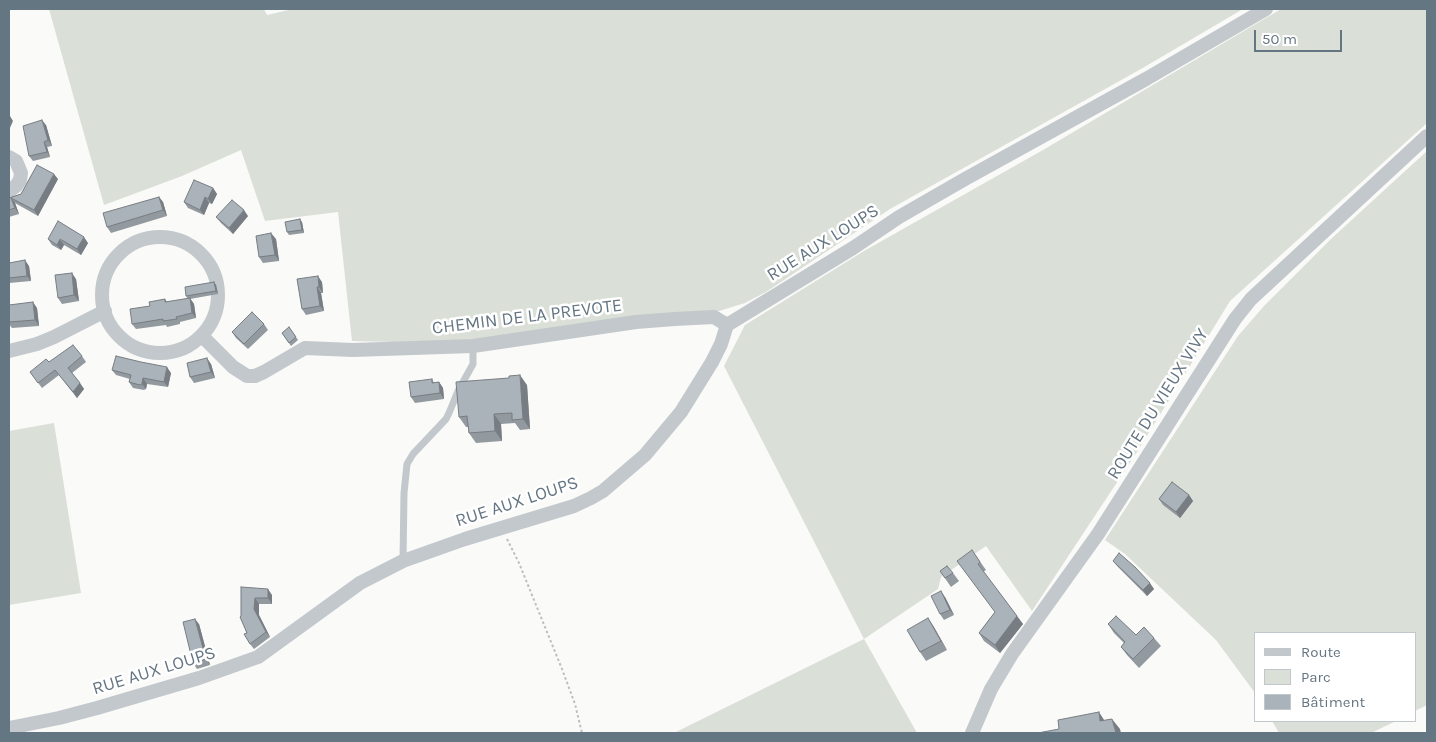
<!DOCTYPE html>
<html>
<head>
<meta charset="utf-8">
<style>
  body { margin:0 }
  #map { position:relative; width:1436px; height:742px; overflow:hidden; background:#fafaf8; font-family:Karla,sans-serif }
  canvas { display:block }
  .frame { position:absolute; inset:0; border:10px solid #657683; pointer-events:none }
  .legend { position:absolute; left:1254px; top:632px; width:162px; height:90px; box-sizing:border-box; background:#fff; border:1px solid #c1c8cd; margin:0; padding:6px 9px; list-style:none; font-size:15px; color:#657683 }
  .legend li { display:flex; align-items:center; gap:10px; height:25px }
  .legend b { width:25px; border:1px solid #c1c8cd }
  .scale { position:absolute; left:1254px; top:30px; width:88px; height:22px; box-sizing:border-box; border:2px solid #657683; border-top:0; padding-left:6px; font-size:15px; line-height:18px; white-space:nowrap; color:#657683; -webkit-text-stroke:4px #fff; paint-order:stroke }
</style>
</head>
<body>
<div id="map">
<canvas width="1436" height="742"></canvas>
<div class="frame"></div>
<ul class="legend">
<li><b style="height:6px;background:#c3c8cc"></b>Route</li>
<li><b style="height:14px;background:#dadfd7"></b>Parc</li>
<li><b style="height:14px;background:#aab3b9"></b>Bâtiment</li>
</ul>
<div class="scale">50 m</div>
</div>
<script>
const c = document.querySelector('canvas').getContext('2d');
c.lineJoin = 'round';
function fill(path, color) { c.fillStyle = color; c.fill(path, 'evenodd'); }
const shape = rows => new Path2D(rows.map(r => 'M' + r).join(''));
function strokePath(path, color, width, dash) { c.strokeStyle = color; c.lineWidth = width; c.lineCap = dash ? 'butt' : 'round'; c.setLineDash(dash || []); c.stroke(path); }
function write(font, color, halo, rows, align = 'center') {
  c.font = font + ' Karla,sans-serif'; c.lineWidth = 5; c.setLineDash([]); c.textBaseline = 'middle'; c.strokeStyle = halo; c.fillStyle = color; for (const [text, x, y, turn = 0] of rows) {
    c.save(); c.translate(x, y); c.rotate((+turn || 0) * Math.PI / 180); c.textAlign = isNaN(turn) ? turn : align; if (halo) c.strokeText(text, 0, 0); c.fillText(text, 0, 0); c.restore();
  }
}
const green = shape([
  [49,9,264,9,267,15,293,9,1243,9,1141,69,890,209,766,292,745,303,719,311,634,316,460,342,394,342,352,341,338,212,265,221,241,150,182,176,104,205],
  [1281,9,1427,9,1427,123,1230,301,1137,452,1032,611,986,546,941,577,938,589,864,639,917,733,674,733,864,639,724,366,745,325,864,251,1043,150],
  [1427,151,1427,705,1415,711,1415,633,1255,633,1255,693,1216,640,1125,554,1105,540,1238,336,1264,306,1332,238],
  [54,423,81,593,9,605,9,431],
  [1272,721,1396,721,1371,733,1279,733]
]);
const path = shape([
  [507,539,519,563,562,669,575,704,582,733]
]);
const service = shape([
  [403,561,404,493,407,464,413,454,446,419,449,413,458,391,473,364,473,346]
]);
const minor = shape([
  [9,157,16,161,21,173,20,180,16,186,9,191],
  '102 295a58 58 0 1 1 116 0a58 58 0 1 1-116 0Z',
  [202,336,233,367,247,376,255,376,264,372,305,348,353,350,473,346,636,322,675,319,714,317,727,325],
  [9,351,37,344,54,337,105,311],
  [9,728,59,718,97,708,199,678,258,657,360,583,403,561,465,539,574,506,591,498,603,491,645,455,681,412,712,362,721,344,727,325,853,248,899,217,965,179,1146,79,1266,9],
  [972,733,991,689,1012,654,1098,534,1235,319,1251,299,1427,136]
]);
const wall = shape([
  [46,125,52,146,47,147,50,157,33,161,29,156],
  [58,179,38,216,15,203,19,214,9,217,9,198,21,194],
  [213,188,217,194,212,204,209,203,204,215,188,208,184,202],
  [159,197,163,202,167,216,111,233,107,227],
  [248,216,233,234,221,223,216,217],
  [302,222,304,233,289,235,287,232],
  [48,239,88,243,81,255,64,245,61,250,52,245],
  [276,239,279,261,263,263,259,257],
  [9,263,29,266,31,281,9,283],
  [76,279,79,301,62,304,58,298],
  [297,279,322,282,323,293,321,293,324,311,306,315,302,309],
  [214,282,216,285,218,294,190,299,194,304,196,318,180,322,180,324,167,327,166,325,136,329,132,324,165,299,167,302,188,299,186,296],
  [9,305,37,308,39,326,12,328,9,324],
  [264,324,268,330,248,349,236,338,232,332],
  [289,327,298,340,291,346,282,333],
  [82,356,86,362,72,373,84,389,77,398,59,375,42,388,30,372,49,362],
  [211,364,215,378,194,383,190,377],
  [112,370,171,373,168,387,147,384,146,389,144,390,133,388,129,382,130,379,116,375],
  [432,379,434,383,439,382,443,388,444,399,415,403,411,397],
  [527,385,530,429,520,430,515,423,501,424,502,441,476,443,469,433,468,427,466,427,459,417],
  [1189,495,1193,501,1180,518,1163,505,1159,499],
  [972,550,986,570,983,572,1023,624,1000,653,984,641,979,633,995,612],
  [1113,561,1154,589,1147,596,1117,566],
  [940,571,953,573,959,581,951,587],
  [241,587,272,595,272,604,259,604,259,615,270,637,254,649,250,644,241,616],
  [945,597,954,615,944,620,940,614],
  [928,618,947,650,926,661,920,652],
  [199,624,210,665,197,669,193,663],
  [1108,624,1136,635,1154,638,1161,646,1139,668,1127,655,1121,647,1124,643,1114,633]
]);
const shadedWall = shape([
  [10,116,13,121,9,130,9,118],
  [42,120,46,125,52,146,48,140],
  [44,142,47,147,50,157,47,152],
  [54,174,58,179,38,216,34,210],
  [213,188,217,194,212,204,208,199],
  [159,197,163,202,167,216,163,210],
  [205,197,209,203,204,215,200,210],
  [11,198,15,203,19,214,15,208],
  [244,210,248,216,233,234,229,228],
  [300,219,302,222,304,233,302,230],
  [271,233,276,239,279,261,275,255],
  [84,237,88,243,81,255,77,249],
  [60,239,64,245,61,250,57,245],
  [25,260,29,266,31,281,27,276],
  [72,273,76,279,79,301,74,295],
  [318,276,322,282,323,293,319,287],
  [214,282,216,285,218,294,216,291],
  [317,287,321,293,324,311,320,306],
  [190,298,194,304,196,318,192,313],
  [33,302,37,308,39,326,35,320],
  [207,358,211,364,215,378,211,372],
  [167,367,171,373,168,387,164,382],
  [520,375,527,385,530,429,523,419],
  [143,378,147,384,146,389,142,384],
  [439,382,443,388,444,399,440,393],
  [80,383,84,389,77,398,73,392],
  [494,414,501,424,502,441,495,431],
  [1189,495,1193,501,1180,518,1176,512],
  [1150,583,1154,589,1147,596,1143,590],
  [268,589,272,595,272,604,268,598],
  [941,591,945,597,954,615,950,610],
  [255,598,259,604,259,615,270,637,266,632,254,609],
  [1017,616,1023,624,1000,653,995,645],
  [928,618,934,627,947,650,941,641],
  [195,619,199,624,210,665,206,659],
  [1099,712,1106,723,1100,721],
  [1112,719,1120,729,1121,733,1116,733]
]);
const building = shape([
  [42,120,48,140,44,142,47,152,29,156,23,126,42,120],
  [37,165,54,174,34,210,11,198,15,208,9,210,9,198,21,194,37,165],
  [194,180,213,188,208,199,205,197,200,210,184,202,194,180],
  [159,197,163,210,107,227,103,213,159,197],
  [232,200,244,210,229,228,216,217,232,200],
  [300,219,302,230,287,232,285,222,300,219],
  [58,221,84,237,77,249,60,239,57,245,48,239,58,221],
  [271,233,275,255,259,257,256,236,271,233],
  [25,260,27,276,9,278,9,263,25,260],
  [72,273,74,295,58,298,55,275,72,273],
  [318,276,319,287,317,287,320,306,302,309,297,279,318,276],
  [214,282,216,291,186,296,185,287,214,282],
  [190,298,192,313,176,317,177,319,163,321,163,319,132,324,130,309,150,306,149,302,165,299,165,302,190,298],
  [33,302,35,320,9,322,9,305,33,302],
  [252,312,264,324,244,344,232,332,252,312],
  [289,327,296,337,289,343,282,333,289,327],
  [73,345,82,356,68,368,80,383,73,392,55,370,38,383,30,372,46,359,49,362,73,345],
  [116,356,141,362,167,367,164,382,143,378,142,384,140,385,129,382,131,375,112,370,116,356],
  [207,358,211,372,190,377,187,363,207,358],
  [520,375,523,419,512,420,512,413,494,414,495,431,469,433,467,416,459,417,456,382,509,378,509,376,520,375],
  [432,379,432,383,439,382,440,393,411,397,409,382,432,379],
  [1172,482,1189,495,1176,512,1159,499,1172,482],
  [972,550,980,562,978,564,1017,616,995,645,979,633,995,612,957,561,972,550],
  [1119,553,1135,567,1150,583,1143,590,1113,561,1119,553],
  [947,566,953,573,945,578,940,571,947,566],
  [241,587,268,589,268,598,255,598,254,609,266,632,250,644,244,634,247,633,240,617,241,616,241,587],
  [941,591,950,610,940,614,931,596,941,591],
  [1116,616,1136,635,1144,627,1154,638,1133,659,1121,647,1125,642,1108,624,1116,616],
  [928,618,941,641,920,652,907,630,928,618],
  [195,619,206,659,193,663,183,622,195,619],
  [1099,712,1100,721,1112,719,1116,733,1038,733,1059,729,1058,720,1099,712]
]);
const streetNames = [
  ["RUE AUX LOUPS",823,243,-32],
  ["CHEMIN DE LA PREVOTE",527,317,-7],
  ["ROUTE DU VIEUX VIVY",1158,404,-58],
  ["RUE AUX LOUPS",517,502,-18],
  ["RUE AUX LOUPS",154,671,-17]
];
fill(green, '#dadfd7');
strokePath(path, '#bbbfc2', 2, [2.5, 2.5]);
strokePath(service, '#c3c8cc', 7);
strokePath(minor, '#c3c8cc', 14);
fill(wall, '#929a9f');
fill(shadedWall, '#777d82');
fill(building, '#aab3b9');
strokePath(building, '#777d82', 1);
write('18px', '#657683', '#fff', streetNames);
</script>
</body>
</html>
